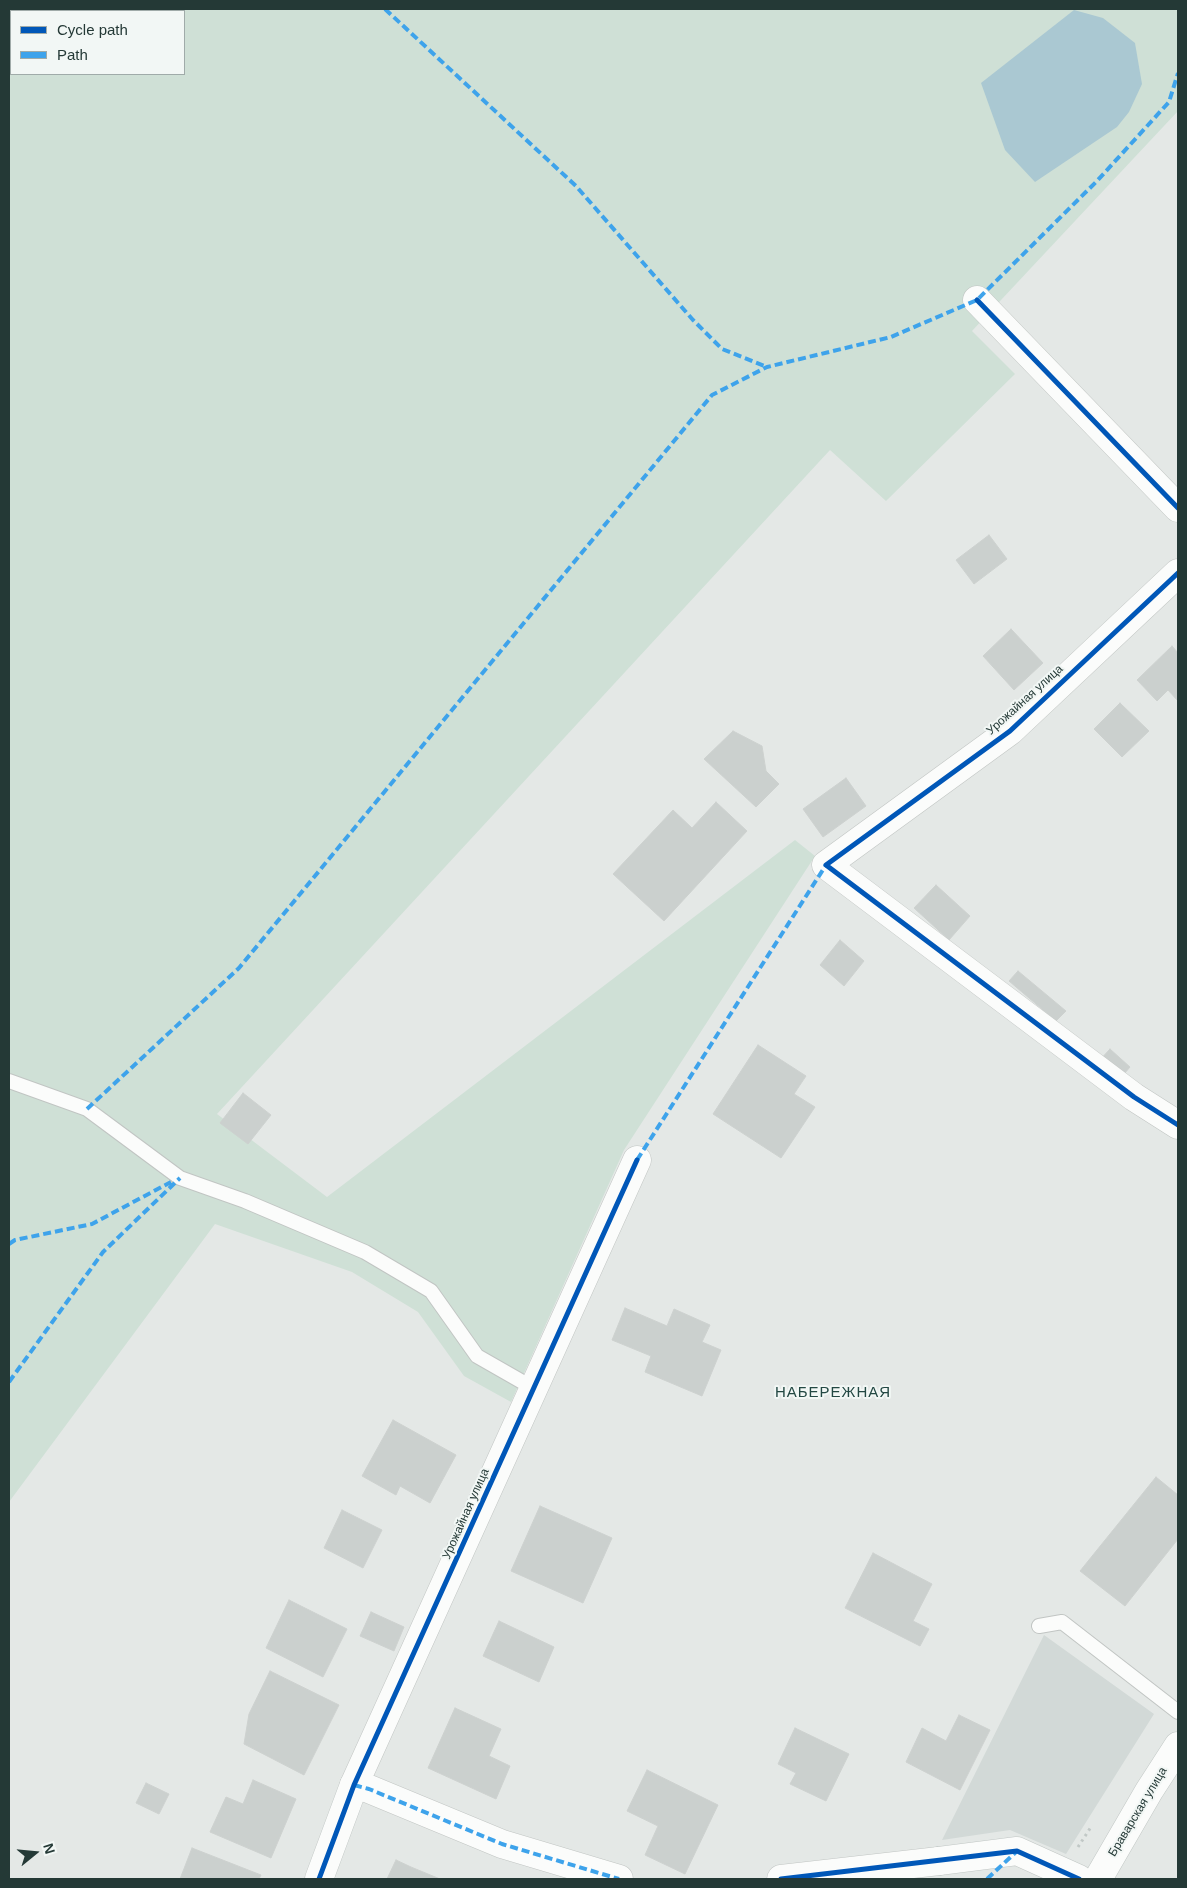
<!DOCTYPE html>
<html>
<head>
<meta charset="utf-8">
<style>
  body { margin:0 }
  #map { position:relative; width:1187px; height:1888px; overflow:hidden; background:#e4e8e6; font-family:Helvetica,sans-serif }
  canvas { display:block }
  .frame { position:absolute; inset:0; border:10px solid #243936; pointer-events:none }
  .legend { position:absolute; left:10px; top:10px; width:175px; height:65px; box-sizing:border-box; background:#f2f7f5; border:1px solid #a0aba9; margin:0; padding:6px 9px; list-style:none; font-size:15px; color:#243936 }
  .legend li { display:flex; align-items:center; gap:10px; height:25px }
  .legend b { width:25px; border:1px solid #a0aba9 }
  .north { position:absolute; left:10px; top:1828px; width:50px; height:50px; -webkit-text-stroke:4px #f2f7f5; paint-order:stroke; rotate:73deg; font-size:14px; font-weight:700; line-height:20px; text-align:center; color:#243936 }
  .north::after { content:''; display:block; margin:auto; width:18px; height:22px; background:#243936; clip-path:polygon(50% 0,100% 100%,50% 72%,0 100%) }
</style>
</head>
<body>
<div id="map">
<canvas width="1187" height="1888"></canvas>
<div class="frame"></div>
<ul class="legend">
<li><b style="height:6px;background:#0057b8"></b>Cycle path</li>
<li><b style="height:6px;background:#3ea3eb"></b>Path</li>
</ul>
<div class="north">N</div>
</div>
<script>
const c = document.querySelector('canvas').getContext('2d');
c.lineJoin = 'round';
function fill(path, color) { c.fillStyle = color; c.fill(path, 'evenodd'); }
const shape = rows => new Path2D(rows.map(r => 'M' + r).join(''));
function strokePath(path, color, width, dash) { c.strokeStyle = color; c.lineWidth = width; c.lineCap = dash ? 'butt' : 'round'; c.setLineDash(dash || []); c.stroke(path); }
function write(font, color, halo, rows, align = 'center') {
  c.font = font + ' Helvetica,sans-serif'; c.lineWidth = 4; c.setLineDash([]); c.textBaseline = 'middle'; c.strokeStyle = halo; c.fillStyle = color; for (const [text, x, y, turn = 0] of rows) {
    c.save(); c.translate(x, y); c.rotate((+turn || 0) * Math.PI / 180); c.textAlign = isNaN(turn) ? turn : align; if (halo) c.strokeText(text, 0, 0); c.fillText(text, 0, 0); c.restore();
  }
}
const built = shape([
  [1044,1635,1154,1714,1066,1854,1010,1830,942,1840]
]);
const green = shape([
  [9,9,1178,9,1178,111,972,331,1015,374,886,501,830,450,217,1114,327,1197,795,840,815,856,624,1150,511,1402,464,1376,418,1312,352,1272,215,1224,9,1502],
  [11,11,184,11,184,74,11,74]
]);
const water = shape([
  [1074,10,1103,18,1135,43,1142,84,1129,112,1117,127,1035,182,1005,150,981,83]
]);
const building = shape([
  [989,535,1007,559,974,584,956,560,989,535],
  [1011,629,1043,663,1014,690,983,656,1011,629],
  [1172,646,1178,653,1178,701,1168,690,1157,701,1137,680,1172,646],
  [1120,703,1149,731,1122,757,1094,729,1120,703],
  [733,731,762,746,766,771,779,784,756,807,704,759,733,731],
  [846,778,866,806,823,837,803,809,846,778],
  [716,802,747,831,664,921,613,874,673,810,692,828,716,802],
  [936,885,970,916,949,940,914,908,936,885],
  [840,940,864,961,844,986,820,965,840,940],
  [1018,971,1066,1011,1056,1021,1009,981,1018,971],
  [758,1045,806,1076,794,1094,815,1107,781,1158,713,1114,758,1045],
  [1110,1049,1130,1067,1119,1080,1098,1062,1110,1049],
  [243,1093,271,1115,248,1144,220,1123,243,1093],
  [625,1308,667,1326,674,1309,710,1325,702,1342,721,1350,702,1396,645,1372,651,1356,612,1340,625,1308],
  [393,1420,456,1455,430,1503,400,1486,396,1495,362,1476,393,1420],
  [1156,1477,1178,1495,1178,1539,1125,1606,1080,1571,1156,1477],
  [540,1506,612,1538,583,1603,511,1571,540,1506],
  [342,1510,382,1530,363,1568,324,1548,342,1510],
  [873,1553,932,1584,913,1621,929,1629,920,1646,845,1608,873,1553],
  [289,1600,347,1629,323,1677,266,1648,289,1600],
  [371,1612,404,1627,394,1651,360,1636,371,1612],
  [499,1621,554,1647,539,1682,483,1656,499,1621],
  [270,1671,339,1705,304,1775,244,1744,249,1714,270,1671],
  [455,1708,501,1729,489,1756,510,1766,496,1799,428,1768,455,1708],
  [959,1715,990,1730,960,1790,906,1762,922,1728,946,1741,959,1715],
  [795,1728,849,1754,826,1801,790,1784,796,1773,778,1764,795,1728],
  [647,1770,718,1805,685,1874,645,1855,658,1826,627,1811,647,1770],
  [253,1780,296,1799,271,1858,210,1832,226,1797,243,1804,253,1780],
  [146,1783,169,1794,159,1814,136,1803,146,1783],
  [192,1848,261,1875,259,1879,180,1879,192,1848],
  [396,1860,411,1867,440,1879,387,1879,396,1860]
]);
const path = shape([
  [1078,1847,1091,1827]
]);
const lane = shape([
  [9,1081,87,1109,180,1178,245,1201,365,1252,431,1291,477,1356,533,1388],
  [1039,1626,1062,1622,1178,1712]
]);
const street = shape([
  [977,300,1178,508],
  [1178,573,1010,731,826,865,1134,1097,1178,1125],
  [619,1879,502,1844,369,1789,354,1785,637,1160],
  [781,1879,939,1861]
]);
const secondary = shape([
  [939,1861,1017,1851,1079,1879],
  [319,1879,354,1785],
  [1098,1879,1149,1791,1178,1746]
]);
const quiet = shape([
  [385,9,576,186,693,320,722,349,767,367],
  [87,1109,239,968,712,395,767,367,891,337,977,300,1097,181,1169,102,1178,73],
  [637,1160,826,865],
  [9,1244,15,1240,92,1224,171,1182],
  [9,1382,103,1252,180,1178],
  [354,1785,369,1789,502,1844,619,1879],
  [987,1879,1016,1852]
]);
const cycleway = shape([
  [977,300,1178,508],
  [1178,573,1010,731,826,865,1134,1097,1178,1125],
  [319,1879,354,1785,637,1160],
  [781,1879,1017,1851,1079,1879]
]);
const streetNames = [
  ["Урожайная улица",1025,700,-42],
  ["Урожайная улица",466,1514,-66],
  ["Браварская улица",1138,1812,-59]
];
const quarterNames = [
  ["НАБЕРЕЖНАЯ",833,1393]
];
fill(built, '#d2d9d7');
fill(green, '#cfe0d6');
fill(water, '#aac8d2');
fill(building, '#cbd0ce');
strokePath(building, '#cdd1cf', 1);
strokePath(lane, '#c1c5c3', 16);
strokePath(street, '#c1c5c3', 29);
strokePath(secondary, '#c0c6c4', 29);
strokePath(path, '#c1c8c6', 3, [2.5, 4]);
strokePath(lane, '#fbfcfb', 14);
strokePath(street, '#fbfcfb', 28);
strokePath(secondary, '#fbfcfb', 28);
strokePath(quiet, '#3ea3eb', 4, [8, 4]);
strokePath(cycleway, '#0057b8', 5);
write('12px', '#243936', '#f2f7f5', streetNames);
c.letterSpacing = '1px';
write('15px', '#234843', '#f2f7f5', quarterNames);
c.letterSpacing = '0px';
</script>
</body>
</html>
